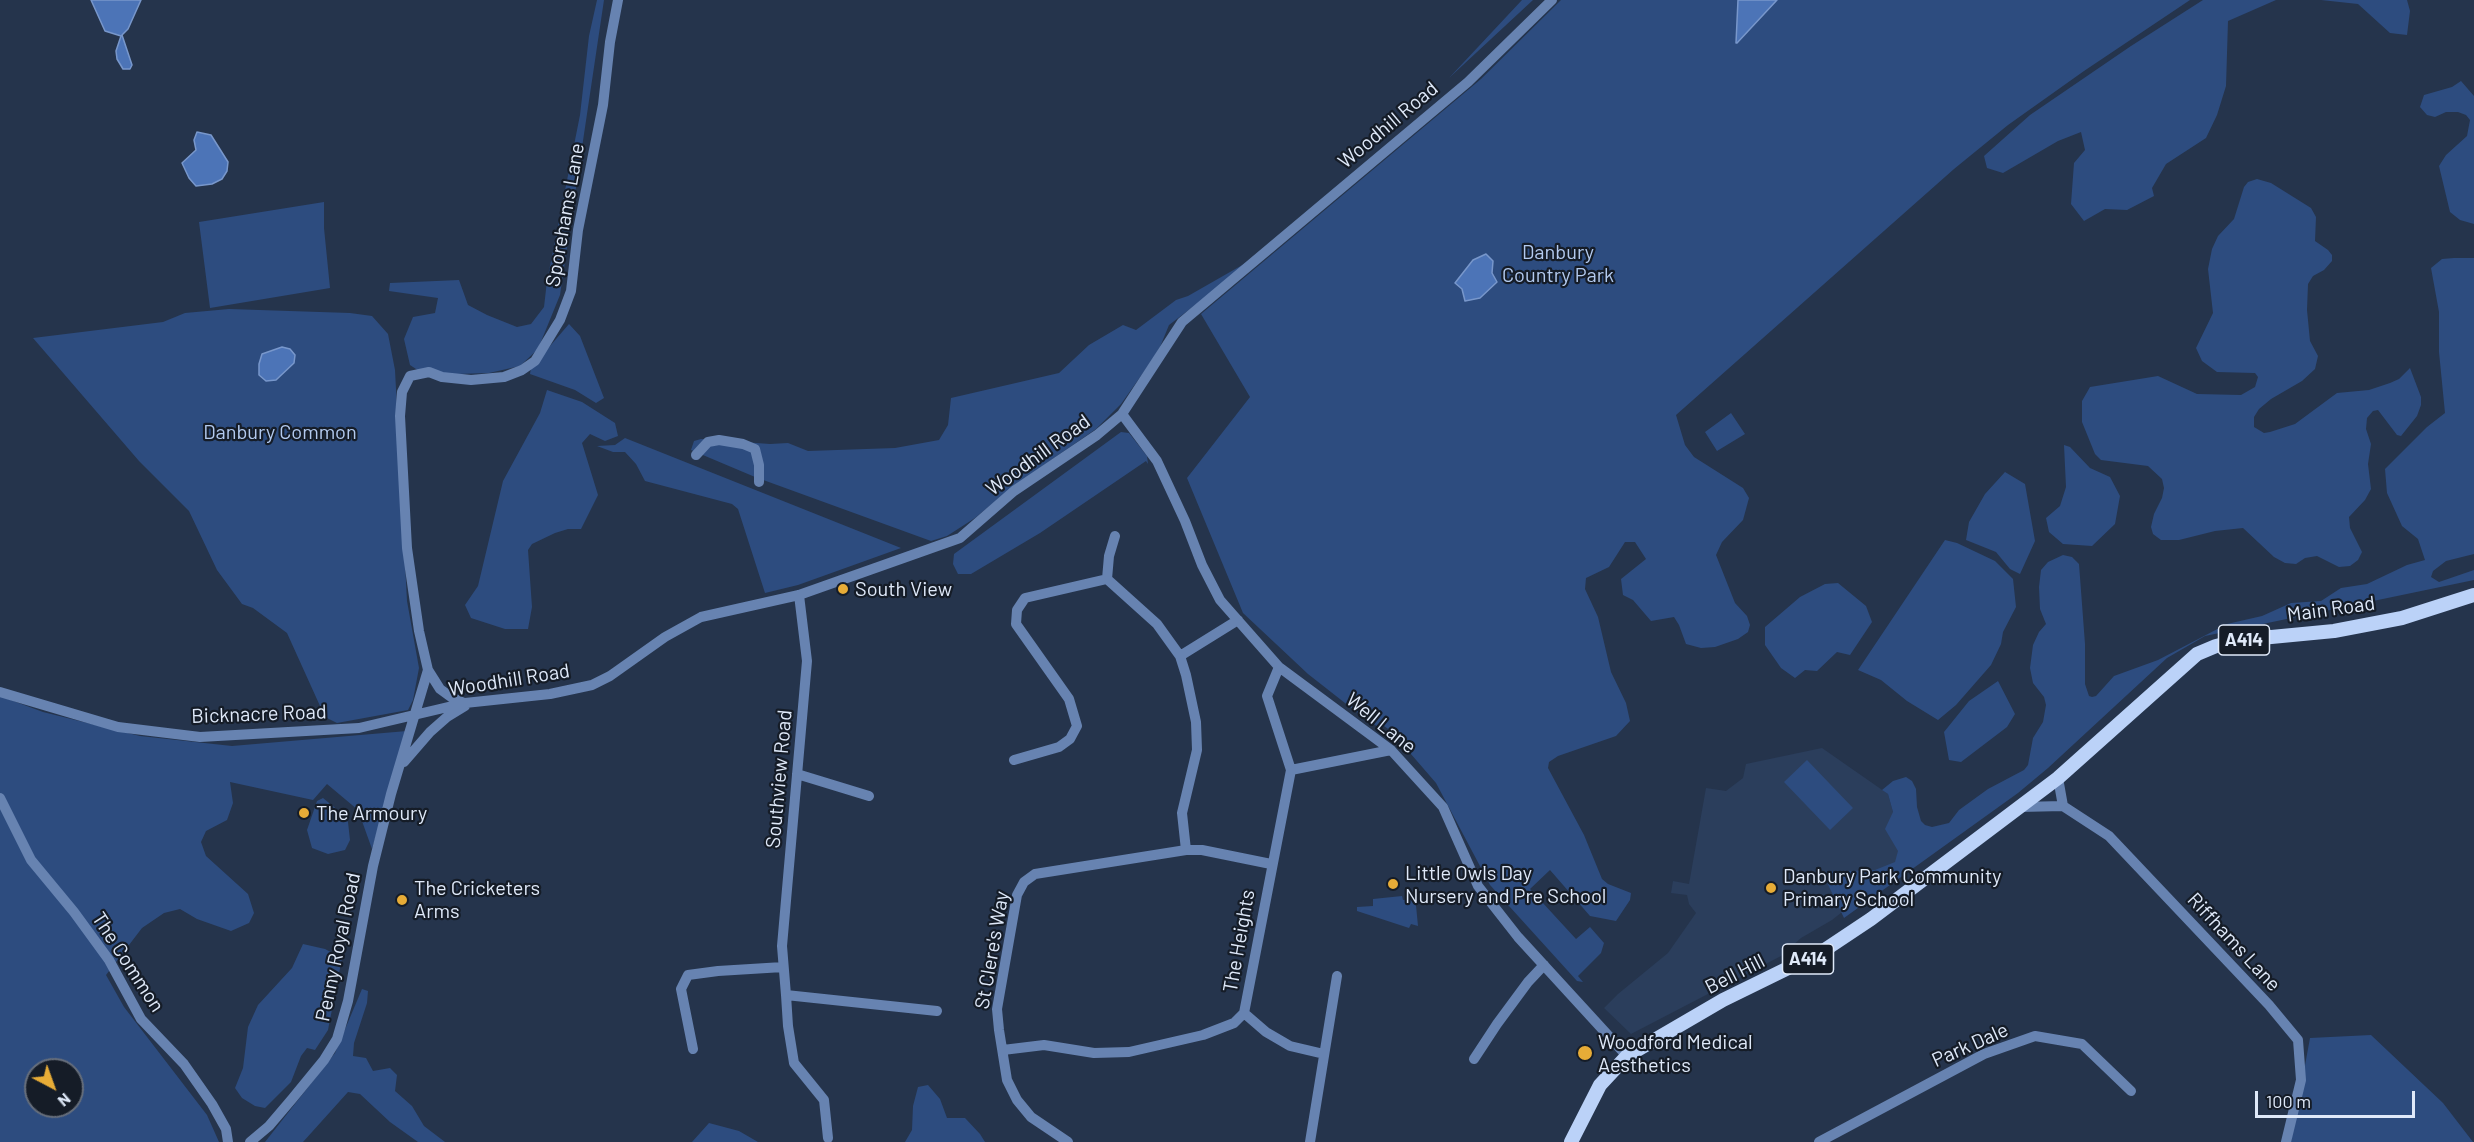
<!DOCTYPE html>
<html>
<head>
<meta charset="utf-8">
<style>
  body { margin:0 }
  #map { position:relative; width:2474px; height:1142px; overflow:hidden; background:#25344c; font-family:Barlow,sans-serif }
  canvas { display:block }
  .north { position:absolute; left:24px; top:1058px; width:60px; height:60px; box-sizing:border-box; background:#151c27; border:2px solid #666e7b; border-radius:50%; rotate:139deg; font-size:16px; font-weight:700; line-height:24px; text-align:center; color:#dfe9f9 }
  .north::after { content:''; display:block; margin:auto; width:21px; height:27px; background:#e7ac37; clip-path:polygon(50% 0,100% 100%,50% 72%,0 100%) }
  .scale { position:absolute; left:2255px; top:1091px; width:160px; height:27px; box-sizing:border-box; border:3px solid #dfe9f9; border-top:0; padding-left:8px; font-size:18px; line-height:21px; white-space:nowrap; color:#dfe9f9; -webkit-text-stroke:4px #151c27; paint-order:stroke }
</style>
</head>
<body>
<div id="map">
<canvas width="2474" height="1142"></canvas>
<div class="north">N</div>
<div class="scale">100 m</div>
</div>
<script>
const c = document.querySelector('canvas').getContext('2d');
c.lineJoin = 'round';
function fill(path, color) { c.fillStyle = color; c.fill(path, 'evenodd'); }
const shape = rows => new Path2D(rows.map(r => 'M' + r).join(''));
function strokePath(path, color, width, dash) { c.strokeStyle = color; c.lineWidth = width; c.lineCap = dash ? 'butt' : 'round'; c.setLineDash(dash || []); c.stroke(path); }
function write(font, color, halo, rows, align = 'center') {
  c.font = font + ' Barlow,sans-serif'; c.lineWidth = 4.5; c.setLineDash([]); c.textBaseline = 'middle'; c.strokeStyle = halo; c.fillStyle = color; for (const [text, x, y, turn = 0] of rows) {
    c.save(); c.translate(x, y); c.rotate((+turn || 0) * Math.PI / 180); c.textAlign = isNaN(turn) ? turn : align; if (halo) c.strokeText(text, 0, 0); c.fillText(text, 0, 0); c.restore();
  }
}
const built = shape([
  [1822,748,1888,794,1893,812,1919,851,1832,920,1801,938,1781,956,1631,1034,1604,1008,1618,994,1668,953,1696,913,1689,904,1687,895,1671,893,1673,881,1689,884,1706,788,1726,791,1743,778,1746,764]
]);
const green = shape([
  [597,0,604,0,560,295,538,349,520,366,489,373,425,375,410,365,404,339,413,317,435,313,438,298,389,291,390,283,459,280,468,305,487,315,517,327,531,324,544,307,547,281,580,115,589,36],
  [1522,0,1533,0,1449,78],
  [1561,0,2190,0,2084,71,2008,125,1954,169,1676,415,1685,445,1694,457,1743,488,1749,498,1743,520,1722,542,1716,555,1735,603,1747,616,1750,625,1748,632,1738,639,1715,647,1701,648,1686,644,1679,625,1674,617,1651,621,1633,600,1623,595,1621,579,1646,559,1635,542,1625,542,1609,567,1586,578,1585,589,1598,617,1611,672,1626,703,1630,721,1616,736,1558,756,1549,762,1548,768,1584,835,1602,879,1608,884,1631,893,1630,900,1616,921,1590,916,1550,870,1530,889,1576,939,1590,927,1604,943,1601,953,1578,976,1583,982,1577,981,1490,885,1436,783,1391,731,1384,726,1381,729,1359,714,1308,674,1243,613,1187,478,1250,397,1201,314,1481,79],
  [2203,0,2276,0,2228,21,2226,86,2217,115,2206,138,2166,164,2152,188,2154,196,2127,210,2105,209,2084,221,2071,204,2074,163,2085,150,2081,132,2058,141,2003,173,1987,168,1984,156,2030,115,2131,46],
  [2321,0,2407,0,2410,11,2407,35,2390,33,2358,4],
  [2461,81,2474,96,2474,224,2460,220,2450,212,2439,166,2446,155,2467,136,2470,120,2466,115,2458,112,2446,112,2435,117,2427,115,2420,107,2424,95,2452,87],
  [2257,179,2271,183,2311,208,2316,217,2315,241,2328,250,2332,255,2332,261,2324,270,2313,276,2308,284,2307,310,2310,341,2318,356,2315,369,2302,381,2271,399,2259,409,2254,417,2254,427,2264,433,2270,432,2295,424,2337,393,2369,390,2390,383,2399,379,2410,368,2421,397,2421,405,2417,416,2401,436,2397,435,2378,410,2373,411,2367,418,2366,429,2371,444,2368,464,2371,489,2365,500,2349,517,2350,528,2362,552,2358,560,2350,566,2339,567,2317,556,2305,558,2296,564,2285,563,2274,557,2243,528,2215,531,2179,540,2161,540,2153,534,2151,527,2154,514,2162,498,2164,488,2162,479,2148,466,2101,460,2095,454,2082,422,2082,401,2090,387,2158,376,2197,394,2241,395,2255,387,2258,377,2255,373,2217,372,2202,361,2196,348,2213,313,2208,269,2212,249,2218,236,2234,219,2244,187,2248,182],
  [324,202,324,228,330,288,210,308,199,222],
  [1265,252,1169,325,1160,347,1148,366,1121,404,1096,429,1015,485,975,518,947,536,931,541,755,477,691,450,694,441,701,439,770,444,788,443,808,451,895,448,939,440,948,425,951,398,1059,373,1089,345,1123,325,1136,330,1176,300,1188,296],
  [2454,258,2474,258,2474,554,2446,561,2433,571,2431,577,2439,582,2474,570,2474,580,2205,636,2167,658,2048,768,2018,793,1844,918,1822,872,1875,870,1895,862,1898,851,1885,829,1893,812,1888,794,1882,790,1893,781,1906,777,1912,781,1916,789,1917,807,1921,821,1925,825,1932,827,1949,823,1959,810,1988,789,2024,770,2028,765,2033,738,2043,722,2046,705,2044,697,2033,683,2030,668,2033,645,2039,632,2046,624,2040,609,2039,587,2041,570,2048,562,2063,555,2072,557,2079,564,2085,644,2085,684,2089,696,2092,697,2096,696,2114,676,2158,660,2227,624,2262,616,2291,603,2321,601,2341,588,2367,584,2407,565,2425,560,2418,539,2402,526,2387,493,2385,469,2427,427,2445,413,2439,352,2439,312,2431,268,2442,259],
  [229,309,350,313,372,316,388,334,395,370,407,601,419,668,413,700,408,710,337,723,325,717,287,633,253,608,242,604,217,570,189,511,139,461,33,338,163,322,185,313],
  [569,324,580,336,604,398,596,403,575,390,530,374,531,368],
  [547,390,582,402,615,423,618,436,605,441,590,434,582,443,598,495,581,529,568,529,555,533,532,544,528,550,532,607,528,629,505,629,471,618,465,605,478,586,503,481,540,413],
  [1731,413,1745,434,1717,451,1705,432],
  [1121,432,1129,433,1147,456,1148,464,1146,461,1040,533,971,574,958,574,953,564,954,554],
  [625,438,901,548,798,585,765,593,738,509,732,504,645,481,636,464,625,452,613,452,597,446,615,445],
  [2064,445,2070,447,2090,468,2110,477,2120,496,2115,524,2092,546,2063,544,2049,532,2046,518,2060,506,2066,487],
  [2005,472,2025,484,2035,541,2020,574,2010,569,1996,552,1966,540,1969,522,1985,494],
  [1945,540,1957,543,1995,561,2013,579,2016,607,2003,632,2001,644,1991,665,1956,705,1938,720,1907,701,1881,680,1858,670],
  [1838,583,1866,606,1872,622,1850,655,1837,652,1817,671,1805,670,1795,678,1781,668,1765,645,1765,627,1800,597,1825,584],
  [1998,681,2015,714,2007,727,1961,762,1949,760,1944,732,1969,701],
  [0,696,43,712,140,736,232,746,407,731,372,849,358,810,327,784,313,800,230,782,233,803,227,820,206,831,201,842,206,856,248,894,254,913,249,923,231,931,197,919,180,909,164,913,142,928,106,975,124,1007,207,1115,219,1142,0,1142],
  [36,1070,72,1070,72,1106,36,1106],
  [1807,760,1853,808,1830,830,1784,782],
  [323,798,339,811,348,822,350,840,345,850,328,854,312,848,307,830,317,801],
  [1413,895,1415,895,1418,926,1411,924,1409,928,1357,911,1357,907,1373,906,1373,899,1402,896,1403,900,1413,899],
  [303,944,325,949,342,958,328,1030,315,1050,307,1048,301,1056,291,1082,265,1108,255,1106,242,1098,235,1088,243,1068,248,1027,258,1005,292,968],
  [362,989,368,991,367,1003,354,1043,353,1056,366,1058,373,1071,390,1068,397,1075,395,1091,412,1106,424,1126,445,1142,418,1142,390,1122,360,1094,348,1092,303,1142,265,1142,335,1053],
  [2371,1035,2443,1103,2473,1142,2291,1142,2310,1038],
  [928,1085,940,1099,947,1118,965,1118,980,1134,985,1142,905,1142,912,1130,913,1106,918,1087],
  [709,1123,739,1131,758,1142,692,1142]
]);
const water = shape([
  [91,0,141,0,128,29,122,35,132,65,130,69,123,69,117,59,116,51,121,36,105,31,91,0],
  [1738,0,1777,0,1737,43,1736,43,1738,0],
  [197,132,211,135,228,162,227,171,222,179,212,184,196,186,189,178,182,163,196,150,194,140,197,132],
  [1486,254,1493,261,1492,273,1497,282,1480,298,1465,301,1462,289,1455,283,1473,260,1486,254],
  [282,347,290,349,295,355,294,363,276,380,266,381,259,375,259,364,262,354,282,347]
]);
const minor = shape([
  [1122,414,1157,461,1185,521,1202,565,1220,600,1279,667,1391,750,1443,807,1478,886,1518,937,1627,1056],
  [696,455,708,442,719,440,743,444,755,449,759,465,759,482],
  [1115,536,1109,556,1107,579,1157,624,1180,656,1186,675,1196,722,1197,750,1182,813,1186,850],
  [799,595,807,661,782,946,786,995,937,1011],
  [1180,656,1238,620],
  [0,692,118,727,200,737,359,728,465,703,550,694,592,685,610,676,665,637,701,617,799,595,960,538,1014,491,1097,435,1122,414,1182,322,1468,82,1552,0],
  [464,703,451,697,440,689,428,670,419,631,407,548,400,416,402,392,410,376,429,372,442,377,471,380,504,377,522,370,535,361,560,320,571,291,578,230,603,105,610,42,618,0],
  [1014,760,1059,747,1070,739,1077,726,1069,699,1016,624,1017,610,1025,598,1107,579],
  [404,762,430,732,447,717,465,706],
  [1291,770,1391,750],
  [797,774,869,796],
  [2058,778,2063,806],
  [0,798,31,860,74,912,109,960,141,1019,184,1064,212,1104,226,1129,228,1142],
  [2020,807,2063,806,2109,836,2269,1005,2298,1040,2301,1080,2286,1142],
  [786,995,788,1026,794,1063,824,1100,828,1138],
  [1244,1013,1266,1032,1290,1046,1324,1054],
  [693,1049,681,989,688,975,718,971,783,967],
  [1003,1050,1044,1045,1094,1053,1129,1052,1203,1035,1234,1023,1244,1013,1291,770,1267,696,1279,667],
  [1474,1059,1497,1024,1528,982,1544,965],
  [250,1142,269,1126,292,1099,324,1060,337,1039,348,1001,373,866,391,794,428,670],
  [1068,1142,1031,1117,1017,1100,1007,1080,999,1030,997,1009,1017,895,1024,882,1035,874,1186,850,1202,850,1271,864],
  [1310,1142,1337,976],
  [1819,1142,1984,1054,2035,1036,2082,1044,2131,1091]
]);
const major = shape([
  [1571,1142,1600,1085,1627,1056,1723,1000,1823,951,1871,919,2058,778,2197,654,2216,646,2240,640,2334,631,2402,618,2474,595]
]);
const markers = [
  [843,589,6,"#e7ac37"],
  [304,813,6,"#e7ac37"],
  [1393,884,6,"#e7ac37"],
  [1771,888,6,"#e7ac37"],
  [402,900,6,"#e7ac37"],
  [1585,1053,8,"#e7ac37"]
];
const shields = [
  [2244,640,51],
  [1808,959,51]
];
const shieldNames = [
  ["A414",2244,640],
  ["A414",1808,959]
];
const streetNames = [
  ["Woodhill Road",1388,125,-40],
  ["Sporehams Lane",565,215,-80],
  ["Woodhill Road",1038,455,-36],
  ["Main Road",2331,609,-8],
  ["Woodhill Road",509,680,-9],
  ["Bicknacre Road",259,714,-2],
  ["Well Lane",1381,723,39],
  ["Southview Road",779,779,-85],
  ["The Heights",1239,941,-80],
  ["Riffhams Lane",2234,942,47],
  ["Penny Royal Road",338,947,-78],
  ["St Clere's Way",992,950,-80],
  ["The Common",128,962,57],
  ["Bell Hill",1735,974,-27],
  ["Park Dale",1970,1045,-24]
];
const parkNames = [
  ["Danbury",1558,252],
  ["Country Park",1558,275],
  ["Danbury Common",280,432]
];
const poiNames = [
  ["South View",855,589],
  ["The Armoury",316,813],
  ["Little Owls Day",1405,873],
  ["Nursery and Pre School",1405,896],
  ["Danbury Park Community",1783,876],
  ["Primary School",1783,899],
  ["The Cricketers",414,888],
  ["Arms",414,911],
  ["Woodford Medical",1598,1042],
  ["Aesthetics",1598,1065]
];
fill(built, '#2b3e5c');
fill(green, '#2d4c7f');
fill(water, '#4c74b7');
strokePath(water, '#7897cb', 1.5);
strokePath(minor, '#6783b1', 10);
strokePath(major, '#bbd2f8', 14);
for (const [x, y, r, color] of markers) { const dot = new Path2D(); dot.arc(x, y, r, 0, 2 * Math.PI); c.fillStyle = color; c.fill(dot); strokePath(dot, '#151c27', 2); }
for (const [x, y, w] of shields) { const box = new Path2D(); box.roundRect(x - w / 2, y - 15, w, 30, 4.5); c.fillStyle = '#151c27'; c.fill(box); strokePath(box, '#dfe9f9', 1.5); }
write('bold 18px', '#dfe9f9', null, shieldNames);
write('20px', '#dfe9f9', '#151c27', streetNames);
write('20px', '#b3caef', '#151c27', parkNames);
write('20px', '#dfe9f9', '#151c27', poiNames, 'left');
</script>
</body>
</html>
